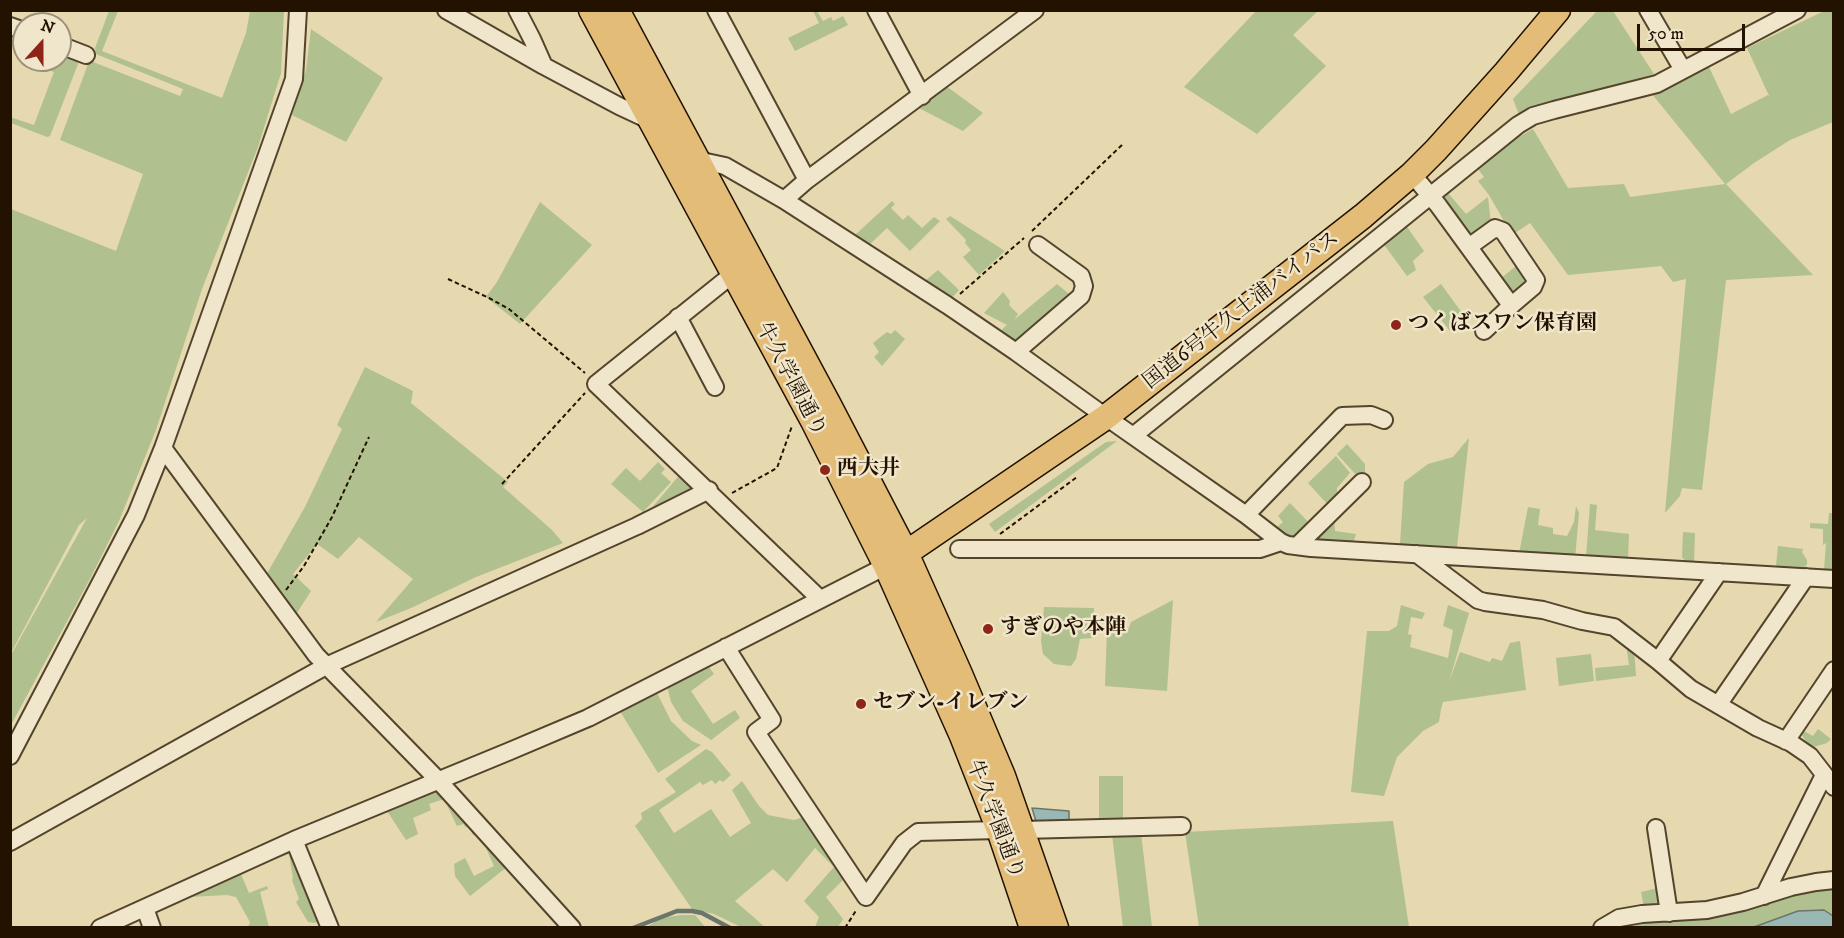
<!DOCTYPE html>
<html>
<head>
<meta charset="utf-8">
<style>
  body { margin:0 }
  #map { position:relative; width:1844px; height:938px; overflow:hidden; background:#e6d8af; font-family:"IM FELL DW Pica",serif }
  canvas { display:block }
  .frame { position:absolute; inset:0; border:12px solid #231200; pointer-events:none }
  .north { position:absolute; left:12px; top:12px; width:60px; height:60px; box-sizing:border-box; background:#efe6cb; border:2px solid #9d917a; border-radius:50%; rotate:21deg; font-size:16px; font-weight:700; line-height:24px; text-align:center; color:#231200 }
  .north::after { content:''; display:block; margin:auto; width:21px; height:27px; background:#8f2418; clip-path:polygon(50% 0,100% 100%,50% 72%,0 100%) }
  .scale { position:absolute; left:1637px; top:24px; width:108px; height:27px; box-sizing:border-box; border:3px solid #231200; border-top:0; padding-left:8px; font-size:18px; line-height:21px; white-space:nowrap; color:#231200; -webkit-text-stroke:4px #efe6cb; paint-order:stroke }
</style>
</head>
<body>
<div id="map">
<canvas width="1844" height="938"></canvas>
<div class="frame"></div>
<div class="north">N</div>
<div class="scale">50 m</div>
</div>
<script>
const c = document.querySelector('canvas').getContext('2d');
c.lineJoin = 'round';
function fill(path, color) { c.fillStyle = color; c.fill(path, 'evenodd'); }
const shape = rows => new Path2D(rows.map(r => 'M' + r).join(''));
function strokePath(path, color, width, dash) { c.strokeStyle = color; c.lineWidth = width; c.lineCap = dash ? 'butt' : 'round'; c.setLineDash(dash || []); c.stroke(path); }
function write(font, color, halo, rows, align = 'center') {
  c.font = font + ' "IM FELL DW Pica","Noto Serif JP",serif'; c.lineWidth = 5; c.setLineDash([]); c.textBaseline = 'middle'; c.strokeStyle = halo; c.fillStyle = color; for (const [text, x, y, turn = 0] of rows) {
    c.save(); c.translate(x, y); c.rotate((+turn || 0) * Math.PI / 180); c.textAlign = isNaN(turn) ? turn : align; if (halo) c.strokeText(text, 0, 0); c.fillText(text, 0, 0); c.restore();
  }
}
const green = shape([
  [109,11,118,11,102,51,222,98,246,33,250,11,284,11,281,73,258,147,202,289,156,430,119,521,91,577,11,725,11,655,87,518,79,525,11,653,11,209,116,251,143,174,60,140,88,64,93,62,180,96,183,89,96,54,95,48],
  [813,11,817,11,823,21,831,17,833,21,843,16,848,25,795,51,788,38,819,23],
  [1256,11,1318,11,1293,35,1326,66,1257,134,1184,87],
  [1597,11,1613,11,1654,74,1534,107,1519,115,1513,99],
  [1824,11,1833,11,1833,122,1790,140,1754,163,1726,184,1813,275,1726,280,1702,490,1682,488,1680,496,1665,513,1686,279,1673,282,1661,266,1568,275,1530,223,1512,235,1489,195,1478,181,1484,177,1475,165,1504,145,1533,129,1568,188,1624,184,1630,197,1725,184,1652,94,1709,67,1731,114,1768,95,1770,98,1747,48],
  [311,29,383,78,346,142,292,115,306,70],
  [60,51,77,59,78,64,50,136,47,137,11,123,10,117,34,125,54,72,34,65,36,60,60,60],
  [946,86,983,113,963,131,917,107],
  [1454,187,1448,193,1466,214,1488,197,1491,223,1470,237,1440,194],
  [892,201,895,204,891,208,903,220,908,215,922,228,934,217,940,221,910,251,887,228,868,246,855,235],
  [540,202,592,245,520,324,486,297,497,282],
  [950,216,1005,251,979,275,963,257,971,250,965,243,966,240,946,219],
  [1405,224,1424,251,1413,261,1416,270,1407,276,1382,242],
  [1516,266,1525,280,1524,286,1512,294,1500,279],
  [938,270,959,290,949,301,925,281],
  [1057,284,1074,298,1013,344,998,333,1007,325,984,313,1003,292,1010,301,1009,305,1018,314,1014,320],
  [1441,284,1465,317,1450,331,1423,297],
  [895,330,905,339,882,366,874,357,879,352,873,343,887,332,891,334],
  [365,367,413,391,411,403,508,482,503,487,552,530,563,543,476,577,411,608,376,622,413,579,359,537,338,559,317,544,293,574,311,591,295,616,265,577,305,507,342,429,337,425],
  [1469,438,1457,547,1400,544,1404,482,1428,464,1453,457],
  [1117,441,995,532,989,524,1106,442],
  [1347,444,1365,464,1365,474,1359,478,1337,454],
  [1336,456,1350,473,1337,488,1337,499,1330,507,1308,483],
  [658,462,665,469,661,473,671,482,643,512,611,484,626,468,640,481],
  [682,472,694,484,695,491,650,510],
  [1290,503,1312,526,1297,543,1287,539,1276,528,1283,522,1278,516],
  [1590,504,1597,505,1595,530,1629,534,1628,559,1586,557],
  [1576,506,1579,513,1575,559,1519,554,1528,507,1540,509,1538,525,1553,528,1553,534,1567,536,1574,522],
  [1829,513,1833,513,1833,571,1824,570,1826,543,1823,545,1823,529,1810,528,1810,523,1828,524],
  [1334,518,1335,531,1356,534,1353,544,1310,541],
  [1683,532,1695,533,1694,563,1686,562,1682,557],
  [1778,546,1803,549,1802,552,1807,560,1807,564,1804,568,1776,566],
  [1173,600,1167,691,1105,686,1107,629,1128,630,1131,622],
  [1401,605,1425,613,1422,619,1411,617,1408,634,1412,635,1410,647,1448,658,1453,630,1443,626,1448,605,1469,613,1449,682,1460,652,1490,662,1492,658,1502,661,1510,643,1520,641,1526,690,1443,702,1441,709,1439,722,1423,731,1397,757,1384,796,1351,792,1367,631,1389,631,1397,626],
  [1044,607,1094,608,1092,638,1080,639,1076,659,1071,666,1054,664,1043,654,1041,641],
  [1626,644,1634,648,1636,676,1596,681,1595,668,1629,665],
  [1591,654,1594,681,1559,686,1556,658],
  [706,663,714,674,691,691,713,724,735,710,740,718,711,740,683,721,671,702,667,686],
  [655,689,671,721,692,741,701,745,658,773,618,708],
  [1818,729,1831,739,1827,743,1810,748,1800,732,1802,730,1813,736],
  [706,749,712,752,731,775,723,782,720,780,715,784,712,780,703,785,700,782,659,810,674,833,711,809,730,837,751,823,732,790,742,781,759,806,768,815,794,820,807,816,847,876,826,897,843,919,838,927,815,927,819,917,804,901,834,867,815,848,787,882,773,869,735,901,765,927,741,927,714,914,692,909,635,826,642,819,641,813,676,792,665,779],
  [1099,776,1123,776,1123,824,1099,823],
  [439,786,478,833,473,835,469,826,465,827,464,824,457,826,444,799,429,804,431,810,413,818,418,834,406,840,385,808],
  [1393,821,1409,927,1199,927,1185,832],
  [1141,833,1152,927,1123,927,1112,834],
  [488,845,507,867,470,896,455,876,454,864,465,858,474,876,494,866,485,846],
  [292,847,322,918,315,923,308,922,296,902,299,899,292,880,293,878,289,854,240,872,249,893,267,886,268,889,260,892,269,927,248,927,250,922,236,897,227,895,189,897,191,891],
  [1662,887,1664,909,1644,908,1641,892],
  [1824,887,1833,887,1833,927,1620,928,1625,923,1719,914],
  [682,915,695,915,705,927,680,927,678,926,676,928,647,927,661,918]
]);
const water = shape([
  [1032,808,1069,811,1069,824,1037,825,1032,808],
  [1824,910,1833,916,1833,927,1754,927,1798,911,1824,910]
]);
const stream = shape([
  [633,928,677,911,692,911,702,913,730,928]
]);
const path = shape([
  [1032,231,1123,144],
  [448,279,489,298,509,309,585,373],
  [960,294,1024,238],
  [502,484,585,393],
  [732,493,777,468,792,426],
  [1000,534,1077,477],
  [286,590,304,566,332,517,369,437],
  [845,928,857,909]
]);
const minor = shape([
  [446,10,544,66,619,106,651,121],
  [517,10,532,39,544,66],
  [716,10,807,180],
  [876,10,922,96],
  [1648,10,1683,70],
  [10,26,24,31],
  [60,45,86,55],
  [697,160,725,166,784,200,947,305,1016,352,1106,417,1246,515,1281,542,1288,545,1311,548,1834,579],
  [1412,174,1438,205,1508,301,1513,304,1533,287,1536,280,1503,231,1495,228,1470,246],
  [784,200,807,180,1035,10],
  [733,274,596,384,820,599],
  [678,317,715,387],
  [1484,331,1513,304],
  [1016,352,1081,296,1084,286,1081,276,1038,245],
  [1133,436,1518,125,1533,116,1554,110,1657,84,1797,10],
  [163,448,316,655,438,780,572,928],
  [1246,515,1342,416,1371,415,1384,420],
  [1297,546,1362,482],
  [959,549,1260,549,1281,542],
  [1417,554,1478,600,1485,602,1543,610,1582,621,1614,627,1658,661],
  [1719,572,1658,661,1691,689,1758,728,1791,743,1810,756,1834,787],
  [726,647,772,720,756,732,866,897,904,843,918,832,999,830],
  [1718,705,1806,577],
  [1786,741,1834,670],
  [10,756,136,515,163,448,294,79,298,10],
  [1656,828,1669,913],
  [1022,830,1182,826],
  [294,840,330,928],
  [10,842,326,666,637,526,709,490],
  [1764,896,1824,775],
  [145,908,152,928],
  [100,928,294,840,510,751,588,718,886,566],
  [1602,928,1619,918,1642,914,1707,910,1743,902,1791,887,1816,882,1834,880]
]);
const highway = shape([
  [591,10,813,421,886,566,962,736,999,830,1032,928],
  [617,10,829,405,906,553,960,674,1003,776,1056,928],
  [893,562,1106,417,1363,216,1412,174,1436,150,1506,72,1558,10]
]);
const markers = [
  [1396,325,6,"#8f2418"],
  [825,470,6,"#8f2418"],
  [988,629,6,"#8f2418"],
  [861,704,6,"#8f2418"]
];
const streetNames = [
  ["国道6号牛久土浦バイパス",1242,311,-38],
  ["牛久学園通り",790,380,62],
  ["牛久学園通り",994,820,69]
];
const poiNames = [
  ["つくばスワン保育園",1408,325],
  ["西大井",837,470],
  ["すぎのや本陣",1000,629],
  ["セブン-イレブン",873,704]
];
fill(green, '#b0c08f');
fill(water, '#99b8b3');
strokePath(water, '#6a766b', 1.5);
strokePath(stream, '#6a766b', 4.5);
strokePath(minor, '#54442c', 20);
strokePath(highway, '#231200', 27);
strokePath(path, '#231200', 2, [4.5, 3]);
strokePath(minor, '#efe6cb', 16);
strokePath(highway, '#e3bc78', 24);
for (const [x, y, r, color] of markers) { const dot = new Path2D(); dot.arc(x, y, r, 0, 2 * Math.PI); c.fillStyle = color; c.fill(dot); strokePath(dot, '#efe6cb', 2); }
write('21px', '#231200', '#efe6cb', streetNames);
write('bold 21px', '#231200', '#efe6cb', poiNames, 'left');
</script>
</body>
</html>
